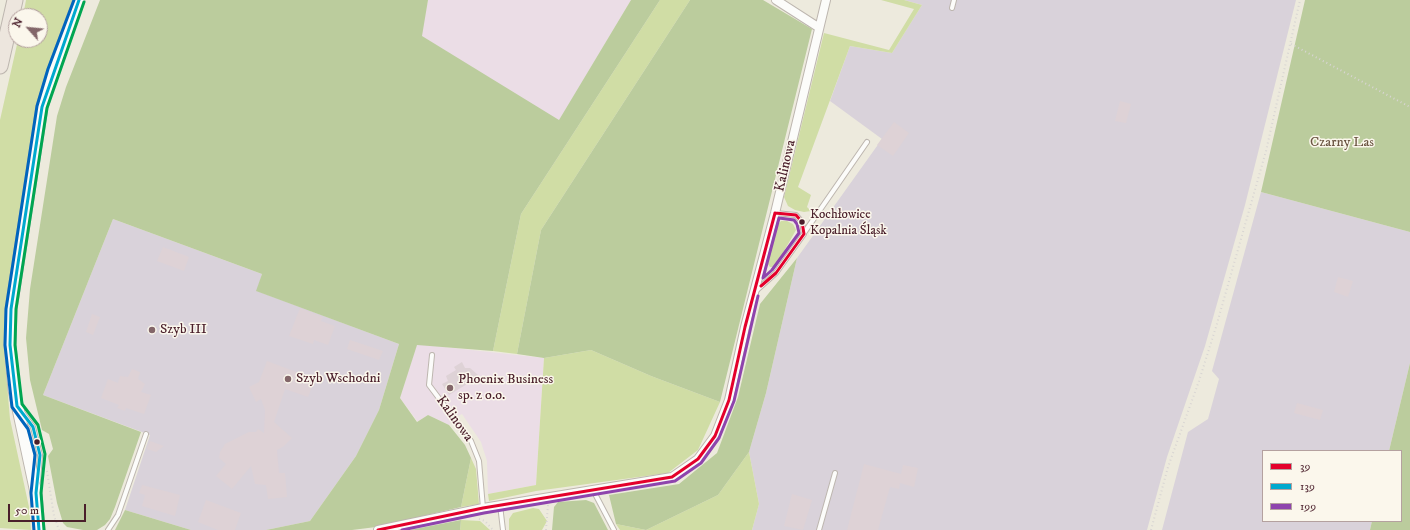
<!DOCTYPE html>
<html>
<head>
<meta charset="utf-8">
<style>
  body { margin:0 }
  #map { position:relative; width:1410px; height:530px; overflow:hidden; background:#edeadd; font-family:"IM FELL DW Pica",serif }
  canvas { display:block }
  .legend { position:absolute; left:1262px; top:450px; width:140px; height:72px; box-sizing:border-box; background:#fbf7ec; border:1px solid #b4a19f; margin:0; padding:5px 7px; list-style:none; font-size:12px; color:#4a1f2b }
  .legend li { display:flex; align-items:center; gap:8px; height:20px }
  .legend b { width:20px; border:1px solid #b4a19f }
  .north { position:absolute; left:8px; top:8px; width:40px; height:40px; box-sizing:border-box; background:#fbf7ec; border:1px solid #b4a19f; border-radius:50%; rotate:297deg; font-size:11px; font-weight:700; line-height:16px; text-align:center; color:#4a1f2b }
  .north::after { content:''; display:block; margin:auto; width:14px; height:18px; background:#836669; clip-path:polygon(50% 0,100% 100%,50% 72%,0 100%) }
  .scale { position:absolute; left:8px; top:504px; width:78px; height:18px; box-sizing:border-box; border:2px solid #4a1f2b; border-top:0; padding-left:5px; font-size:12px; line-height:14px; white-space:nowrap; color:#4a1f2b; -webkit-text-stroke:3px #fbf7ec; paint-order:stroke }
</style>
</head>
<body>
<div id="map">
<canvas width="1410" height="530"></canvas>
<ul class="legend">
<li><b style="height:5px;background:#e4002b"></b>39</li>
<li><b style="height:5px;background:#00a9ce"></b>139</li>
<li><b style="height:5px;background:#8e44ad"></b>199</li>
</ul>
<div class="north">N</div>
<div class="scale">50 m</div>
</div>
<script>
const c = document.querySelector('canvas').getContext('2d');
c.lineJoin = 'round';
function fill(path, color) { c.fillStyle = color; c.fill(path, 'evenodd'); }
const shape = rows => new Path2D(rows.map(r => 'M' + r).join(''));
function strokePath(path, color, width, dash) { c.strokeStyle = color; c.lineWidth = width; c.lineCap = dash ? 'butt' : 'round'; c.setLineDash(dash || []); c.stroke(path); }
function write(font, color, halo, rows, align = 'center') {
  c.font = font + ' "IM FELL DW Pica",serif'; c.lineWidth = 3; c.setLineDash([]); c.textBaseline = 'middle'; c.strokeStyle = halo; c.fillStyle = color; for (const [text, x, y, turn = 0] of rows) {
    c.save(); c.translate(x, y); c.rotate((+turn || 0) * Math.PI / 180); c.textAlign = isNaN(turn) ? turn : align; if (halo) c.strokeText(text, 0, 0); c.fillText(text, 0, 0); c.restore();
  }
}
const built = shape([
  [428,0,631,0,559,121,421,36],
  [417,344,544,358,536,485,488,494,487,461,481,442,462,414,454,418,449,425,428,415,418,422,400,398]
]);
const industrial = shape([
  [904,0,1296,0,1245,205,1205,346,1167,457,1147,530,752,530,759,504,749,452,766,393,797,258,882,139,830,101,850,46,892,53,922,5],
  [1261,192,1410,232,1410,363,1389,451,1263,451,1263,521,1372,521,1370,530,1162,530,1188,432,1208,419,1219,379,1212,371],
  [113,219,262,274,257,291,399,344,379,410,356,456,310,521,266,530,191,530,125,510,150,435,43,395]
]);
const green = shape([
  [26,0,73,0,47,69,39,100,6,302,4,350,10,419,29,507,31,530,0,528,0,120,18,40,40,40,40,16,23,16],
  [660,0,690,0,541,230,517,354,493,351,521,214],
  [881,0,904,0,922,5,892,53,850,46,798,187,811,195,807,207,811,211,804,212,795,210,788,206,784,197,824,33,889,50,914,9],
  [781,221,787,221,793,224,796,230,776,265,774,267,770,267,767,263,776,227],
  [591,350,651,376,720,402,698,450,668,473,536,491,489,501,488,494,536,485,544,358],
  [749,452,759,504,752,530,620,530,616,524,646,530,718,495],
  [471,458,476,469,479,504,461,507],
  [533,508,539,509,547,521,542,530,509,530,509,519,513,513],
  [461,520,480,521,490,530,460,530]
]);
const forest = shape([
  [100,0,428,0,422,36,559,120,631,0,660,0,521,214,493,351,417,345,400,398,417,422,428,415,449,425,465,445,471,458,461,507,376,527,352,530,266,530,310,521,356,456,379,410,399,344,256,291,262,274,113,219,43,395,141,432,115,507,110,519,105,525,97,530,83,530,67,527,63,523,57,503,48,456,53,449,49,434,42,430,30,380,26,338,30,289,57,116,66,87],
  [690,0,763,0,812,29,720,402,651,376,591,350,544,358,517,354,541,230],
  [1305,0,1410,0,1410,232,1261,192],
  [797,258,766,393,749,452,718,495,646,530,616,524,609,495,679,484,717,453,738,397,760,304],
  [1410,363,1410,530,1370,530,1372,521,1401,521,1401,451,1389,451],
  [586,500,594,503,608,530,552,530,554,507,558,502],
  [125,510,191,530,115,530],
  [461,520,460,530,410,530]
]);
const building = shape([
  [1120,101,1131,104,1126,123,1115,121],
  [894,122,909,133,893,156,877,145],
  [163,247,189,257,184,271,157,261],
  [1338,277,1353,281,1348,297,1334,292],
  [300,308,323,317,321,321,335,326,328,345,314,340,313,344,289,336],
  [92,314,100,317,93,335,86,332],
  [350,340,383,351,379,360,347,349],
  [267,361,315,379,308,397,285,389,274,422,292,438,284,446,277,450,279,473,285,473,287,497,268,499,266,485,255,484,251,466,232,489,216,476,226,464,219,458,220,452,225,444,249,432,256,432,258,429,264,433,265,410,261,399,256,402,249,387,259,382],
  [462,362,465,368,470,368,478,375,477,378,449,395,442,384,448,381,446,376,456,370,454,367],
  [132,369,140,372,138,379,145,384,141,392,151,395,144,414,126,408,125,411,117,408,119,405,101,398,108,379,118,383,120,376,128,377],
  [1297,403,1323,410,1320,420,1294,413],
  [150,441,164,446,156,452,147,449],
  [864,464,901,474,903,465,918,468,914,487,900,483,899,489,890,487,878,530,847,530],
  [142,485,180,495,175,516,142,506,145,495,139,493],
  [792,494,812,500,803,530,784,526],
  [206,500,241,513,235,530,218,530,198,522]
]);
const path = shape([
  [1291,44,1410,107],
  [47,471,54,516,59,530],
  [479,519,485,521,493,530],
  [546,530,548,505],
  [1151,530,1168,467,1199,381,1216,327,1266,151,1300,0]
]);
const service = shape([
  [952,8,954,0],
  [804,233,867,142],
  [757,290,776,273,804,234,802,222,796,215,775,213],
  [432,355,429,385,471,441,479,461,483,508],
  [22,412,33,427,40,455,38,481],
  [593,490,614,530],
  [500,505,503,530],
  [108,530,118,515,146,434],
  [819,530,835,473]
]);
const minor = shape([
  [776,0,818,27],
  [378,530,483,508,672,477,698,459,715,436,729,400,745,327,775,213,826,0]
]);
const tertiary = shape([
  [39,530,36,493,14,390,10,345,11,309,42,107,53,71,79,0]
]);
const motorway = shape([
  [0,66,15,0]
]);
const bus1 = shape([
  [761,286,776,273,804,234,802,222,796,215,775,213],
  [378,530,483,508,672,477,698,459,715,436,729,400,745,327,775,213]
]);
const bus2 = shape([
  [39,530,36,493,40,455,33,427,17,406,10,345,11,309,42,107,79,0]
]);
const bus3 = shape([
  [779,218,794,220,797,224,799,233,772,270,763,278,779,218],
  [402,530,484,513,675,481,701,463,719,438,734,401,758,296]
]);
const bus4 = shape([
  [44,530,41,493,45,454,38,425,22,404,15,345,16,309,47,108,84,2]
]);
const bus5 = shape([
  [34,530,31,493,35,455,28,429,12,407,5,345,6,309,37,106,48,69,74,0]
]);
const markers = [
  [802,222,3.5,"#4a1f2b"],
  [152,330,4,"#836669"],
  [288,379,4,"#836669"],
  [450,388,4,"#836669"],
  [37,442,3.5,"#4a1f2b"]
];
const busNames = [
  ["Kochłowice",810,215],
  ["Kopalnia Śląsk",810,231]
];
const parkNames = [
  ["Czarny Las",1342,143]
];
const streetNames = [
  ["Kalinowa",786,166,-77],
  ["Kalinowa",454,419,54]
];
const poiNames = [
  ["Szyb III",160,330],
  ["Szyb Wschodni",296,379],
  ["Phoenix Business",458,380],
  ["sp. z o.o.",458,396]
];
fill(built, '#ebdde6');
fill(industrial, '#d9d2da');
fill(green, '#d0dda5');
fill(forest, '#bbcc9d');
fill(building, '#ded2d6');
strokePath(service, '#bdb6af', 6);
strokePath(minor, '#bdb6af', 10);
strokePath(tertiary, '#bdb6af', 13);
strokePath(motorway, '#bdb6af', 17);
strokePath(path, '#d8d5d3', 2, [1, 3]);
strokePath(service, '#fcfcfa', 4);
strokePath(minor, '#fcfcfa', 8);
strokePath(tertiary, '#fcfcfa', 11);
strokePath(motorway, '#ede6de', 15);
strokePath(bus1, '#e4002b', 3);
strokePath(bus2, '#00a9ce', 3);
strokePath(bus3, '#8e44ad', 3);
strokePath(bus4, '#00a651', 3);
strokePath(bus5, '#0065bd', 3);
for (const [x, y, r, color] of markers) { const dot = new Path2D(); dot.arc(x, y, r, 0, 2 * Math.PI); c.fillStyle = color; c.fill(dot); strokePath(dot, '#fbf7ec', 1.5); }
write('13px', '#4a1f2b', '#fbf7ec', busNames, 'left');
write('14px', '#6b5542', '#fbf7ec', parkNames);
write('14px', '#4a1f2b', '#fbf7ec', streetNames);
write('14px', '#4a1f2b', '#fbf7ec', poiNames, 'left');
</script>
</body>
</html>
